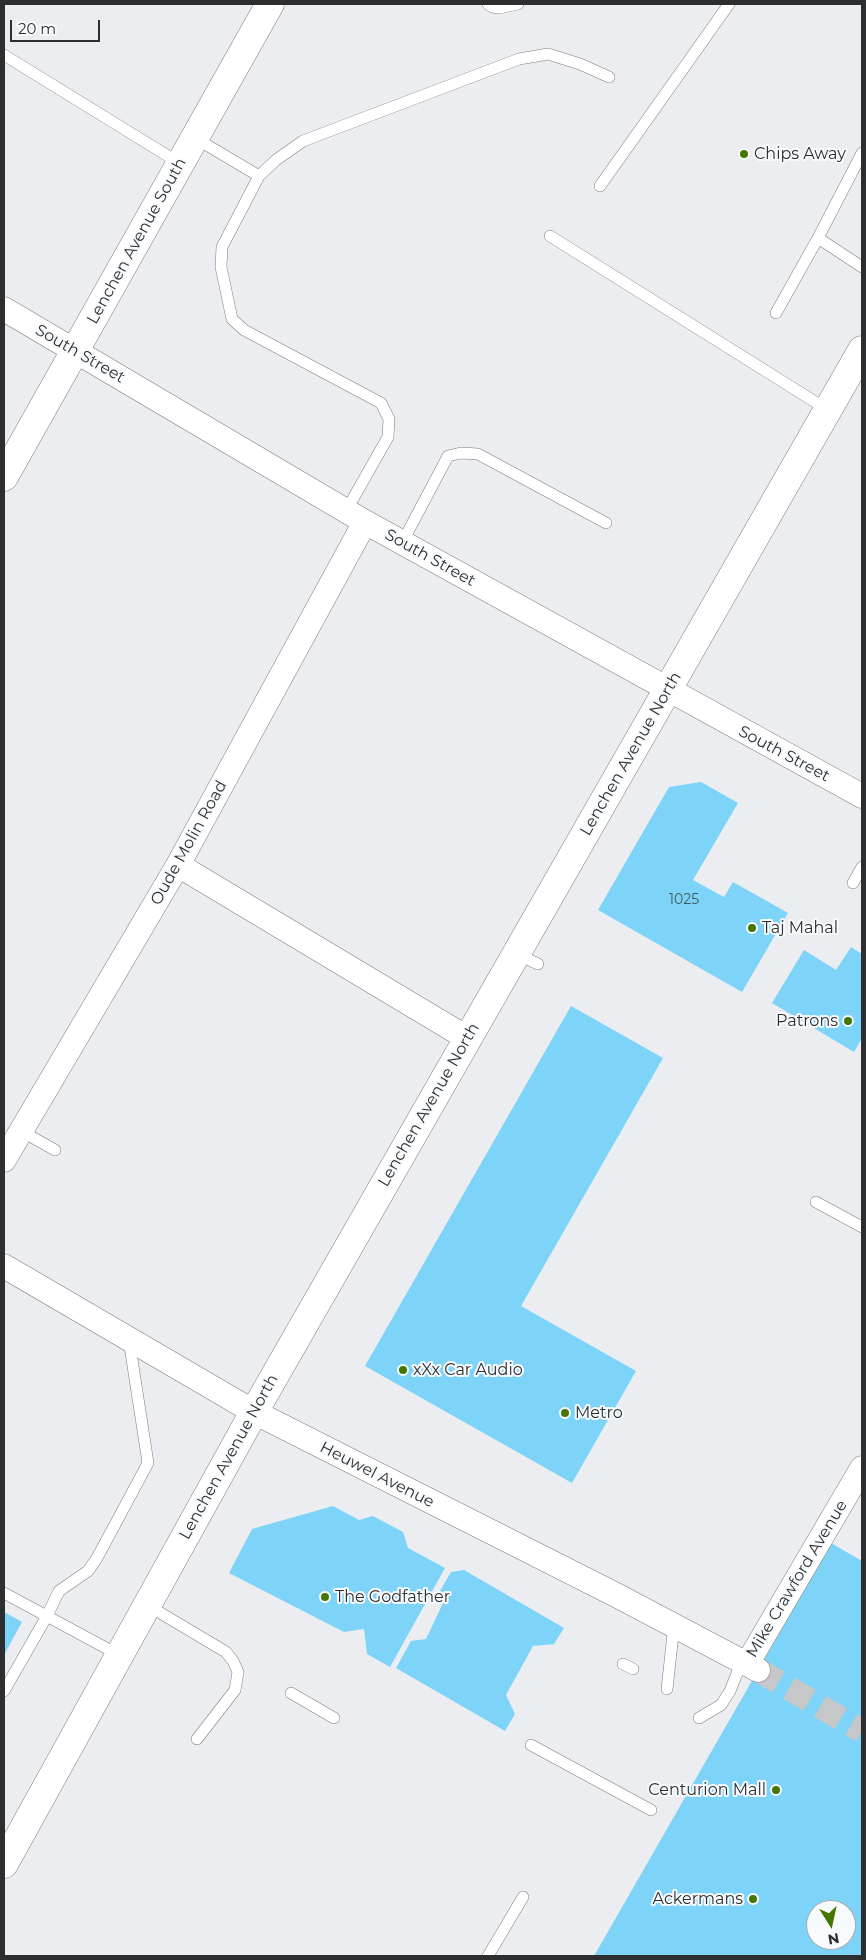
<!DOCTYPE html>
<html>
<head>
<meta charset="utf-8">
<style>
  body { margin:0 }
  #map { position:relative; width:866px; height:1960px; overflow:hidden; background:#ebedf0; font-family:Montserrat,sans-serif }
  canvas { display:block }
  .frame { position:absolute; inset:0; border:5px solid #2d2e2f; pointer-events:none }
  .north { position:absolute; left:806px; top:1900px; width:50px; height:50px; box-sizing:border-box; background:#f8fbfd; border:1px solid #a7a9ab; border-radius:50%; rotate:170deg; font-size:14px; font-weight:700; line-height:20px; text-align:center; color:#2d2e2f }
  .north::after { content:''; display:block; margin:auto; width:18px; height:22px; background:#457700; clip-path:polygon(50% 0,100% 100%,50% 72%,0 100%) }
  .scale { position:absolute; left:10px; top:20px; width:90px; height:22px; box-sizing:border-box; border:2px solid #2d2e2f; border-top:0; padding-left:6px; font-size:15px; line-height:18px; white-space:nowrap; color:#2d2e2f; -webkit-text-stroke:4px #f8fbfd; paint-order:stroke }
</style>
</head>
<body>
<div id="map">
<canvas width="866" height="1960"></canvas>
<div class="frame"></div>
<div class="north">N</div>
<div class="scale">20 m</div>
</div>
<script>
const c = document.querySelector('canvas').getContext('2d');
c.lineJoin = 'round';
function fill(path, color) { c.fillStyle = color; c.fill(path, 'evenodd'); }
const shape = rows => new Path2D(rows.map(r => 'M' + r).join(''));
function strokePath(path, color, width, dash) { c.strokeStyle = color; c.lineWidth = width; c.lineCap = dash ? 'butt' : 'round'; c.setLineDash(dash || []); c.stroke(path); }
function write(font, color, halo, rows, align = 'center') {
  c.font = font + ' Montserrat,sans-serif'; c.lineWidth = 4; c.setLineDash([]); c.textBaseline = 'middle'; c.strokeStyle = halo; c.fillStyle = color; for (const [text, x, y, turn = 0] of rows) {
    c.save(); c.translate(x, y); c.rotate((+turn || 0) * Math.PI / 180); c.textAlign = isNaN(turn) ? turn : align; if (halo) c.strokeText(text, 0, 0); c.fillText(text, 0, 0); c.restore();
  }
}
const building = shape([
  [701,782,738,803,693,880,724,897,733,882,788,913,742,992,598,910,669,787],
  [851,947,862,954,862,1038,854,1052,772,1003,804,950,836,970],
  [571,1006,663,1058,521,1306,636,1371,572,1483,365,1366],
  [333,1506,359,1520,373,1516,403,1532,408,1548,445,1568,390,1667,367,1654,364,1629,344,1632,229,1573,252,1529],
  [831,1543,862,1561,862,1956,594,1956],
  [816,1910,846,1910,846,1940,816,1940],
  [464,1570,564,1628,554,1644,533,1646,506,1695,515,1714,505,1731,396,1668,411,1641,426,1639,443,1603,437,1596,451,1572],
  [4,1612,22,1622,4,1655]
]);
const streetTunnel = shape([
  [758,1670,862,1731]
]);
const lane = shape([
  [488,4,492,7,499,8,518,4],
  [4,55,181,164],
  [195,138,259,176],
  [600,186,729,4],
  [550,236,828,410],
  [818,238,862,153],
  [776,313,818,238,862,267],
  [346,511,388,437,389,419,381,403,244,330,232,319,221,267,222,247,259,176,276,160,303,141,519,59,548,54,580,64,609,77],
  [402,543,448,456,461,453,478,454,606,523],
  [853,883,862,867],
  [517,954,538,964],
  [21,1131,55,1150],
  [816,1202,862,1227],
  [4,1593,119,1655],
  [147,1605,226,1652,233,1661,238,1672,235,1690,197,1739],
  [623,1664,633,1669],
  [667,1689,674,1625],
  [4,1691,47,1616,59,1591,88,1571,97,1558,148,1463,129,1340],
  [291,1693,334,1718],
  [699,1718,721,1705,730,1691,742,1661],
  [531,1745,651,1810],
  [488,1956,523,1897]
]);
const street = shape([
  [4,309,365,522,862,796],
  [178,865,467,1038],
  [4,1160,178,865,365,522],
  [4,1266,254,1412,618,1596,758,1670],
  [747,1664,862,1468]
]);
const secondary = shape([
  [4,477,270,4],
  [4,1864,254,1412,862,350]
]);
const markers = [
  [744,154,5,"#457700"],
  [752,928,5,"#457700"],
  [848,1021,5,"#457700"],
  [403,1370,5,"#457700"],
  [565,1413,5,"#457700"],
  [325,1597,5,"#457700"],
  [776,1790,5,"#457700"],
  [753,1899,5,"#457700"]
];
const numberNames = [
  ["1025",684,900]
];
const poiNames = [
  ["Chips Away",754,154],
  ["Taj Mahal",762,928],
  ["Patrons",838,1021,"right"],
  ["xXx Car Audio",413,1370],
  ["Metro",575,1413],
  ["The Godfather",335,1597],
  ["Centurion Mall",766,1790,"right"],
  ["Ackermans",743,1899,"right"]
];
const streetNames = [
  ["Lenchen Avenue South",137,241,-61],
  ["South Street",80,354,30],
  ["South Street",430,558,29],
  ["Lenchen Avenue North",631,754,-60],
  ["South Street",784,754,28],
  ["Oude Molin Road",189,843,-61],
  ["Lenchen Avenue North",429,1105,-60],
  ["Lenchen Avenue North",229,1457,-61],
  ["Heuwel Avenue",377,1475,27],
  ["Mike Crawford Avenue",797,1579,-59]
];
fill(building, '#7dd4f8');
strokePath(streetTunnel, '#c5c7c9', 24, [24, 12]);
strokePath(lane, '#7b7d7f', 12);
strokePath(street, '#7b7d7f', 25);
strokePath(secondary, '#7b7d7f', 29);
strokePath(lane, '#fff', 11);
strokePath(street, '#fff', 24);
strokePath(secondary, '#fff', 28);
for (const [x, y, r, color] of markers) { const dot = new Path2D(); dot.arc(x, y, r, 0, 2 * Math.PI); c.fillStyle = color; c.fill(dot); strokePath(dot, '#f8fbfd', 2); }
write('14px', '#415861', null, numberNames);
write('16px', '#2d2e2f', '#f8fbfd', poiNames, 'left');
write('16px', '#2d2e2f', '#f8fbfd', streetNames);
</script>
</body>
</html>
